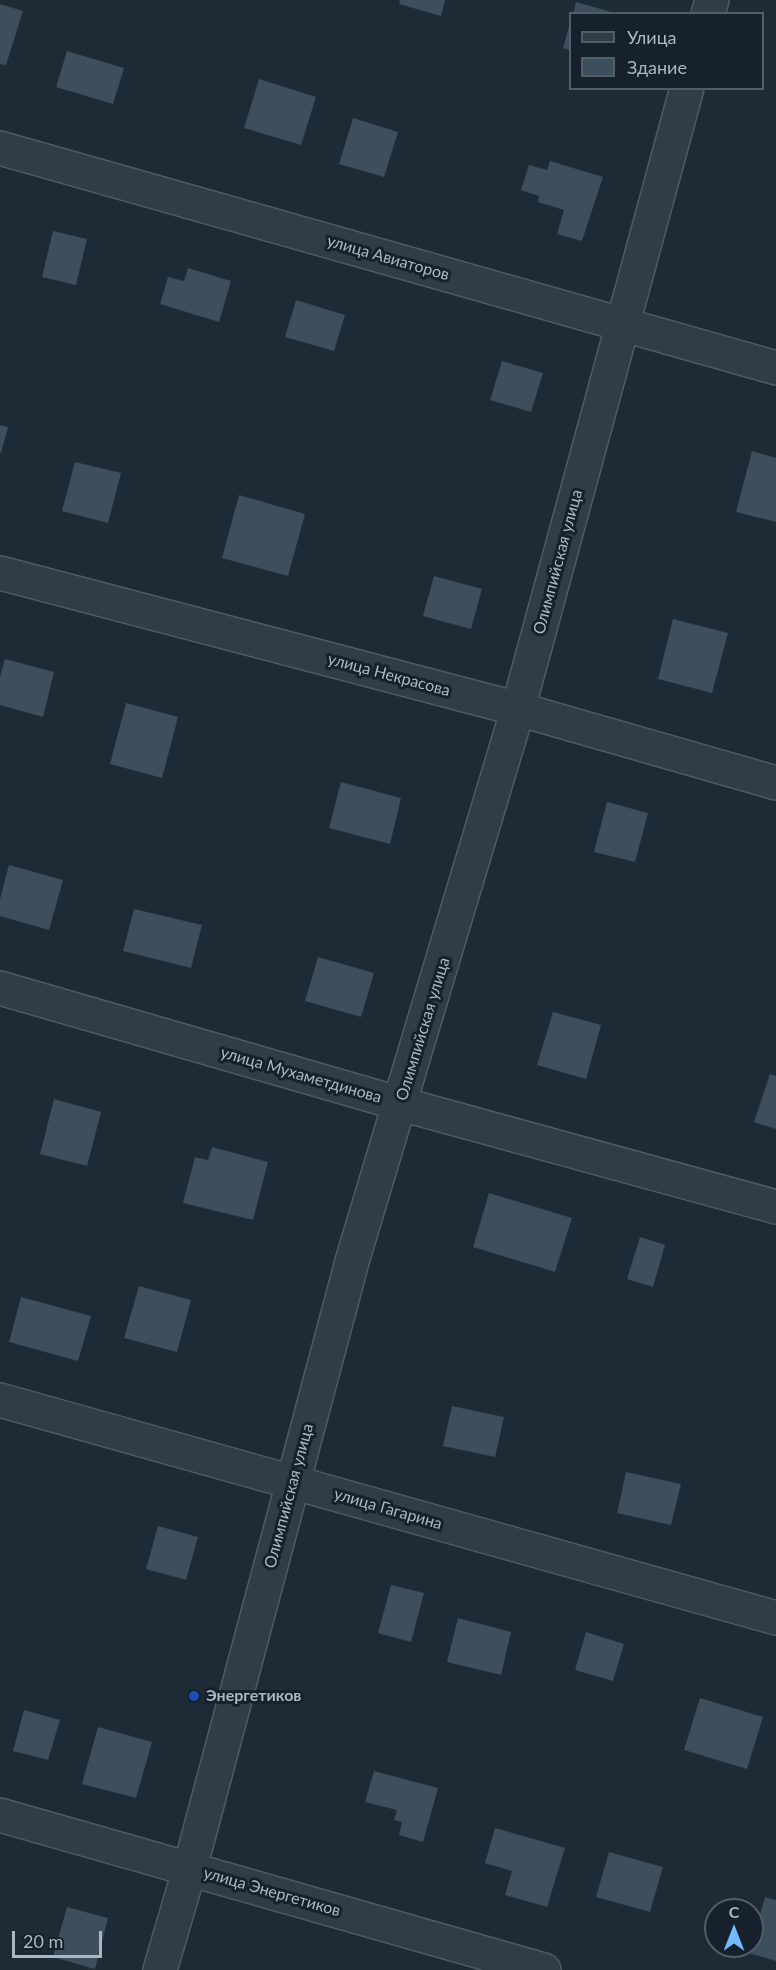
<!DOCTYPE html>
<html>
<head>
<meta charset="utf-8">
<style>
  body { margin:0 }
  #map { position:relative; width:776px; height:1970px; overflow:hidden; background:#1d2b37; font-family:Lato,sans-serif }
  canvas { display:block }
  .legend { position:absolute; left:569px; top:12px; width:195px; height:78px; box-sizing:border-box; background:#16212b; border:2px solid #515d69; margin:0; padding:8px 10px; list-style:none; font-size:18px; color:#aab7c5 }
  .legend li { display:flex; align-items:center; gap:12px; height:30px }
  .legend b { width:30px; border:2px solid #515d69 }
  .north { position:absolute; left:704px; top:1898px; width:60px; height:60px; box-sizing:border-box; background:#16212b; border:2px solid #515d69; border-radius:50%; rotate:0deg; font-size:16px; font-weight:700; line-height:24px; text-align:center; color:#aab7c5 }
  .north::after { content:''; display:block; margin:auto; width:21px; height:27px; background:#75baff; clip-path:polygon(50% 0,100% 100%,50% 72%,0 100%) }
  .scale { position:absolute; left:12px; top:1931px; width:90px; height:27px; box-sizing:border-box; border:3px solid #aab7c5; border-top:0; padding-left:8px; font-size:18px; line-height:21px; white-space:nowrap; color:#aab7c5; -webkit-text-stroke:4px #16212b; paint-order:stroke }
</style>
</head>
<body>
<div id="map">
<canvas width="776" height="1970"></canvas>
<ul class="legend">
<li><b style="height:8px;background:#303c47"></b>Улица</li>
<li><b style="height:16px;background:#3d4e5c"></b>Здание</li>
</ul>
<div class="north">С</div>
<div class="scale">20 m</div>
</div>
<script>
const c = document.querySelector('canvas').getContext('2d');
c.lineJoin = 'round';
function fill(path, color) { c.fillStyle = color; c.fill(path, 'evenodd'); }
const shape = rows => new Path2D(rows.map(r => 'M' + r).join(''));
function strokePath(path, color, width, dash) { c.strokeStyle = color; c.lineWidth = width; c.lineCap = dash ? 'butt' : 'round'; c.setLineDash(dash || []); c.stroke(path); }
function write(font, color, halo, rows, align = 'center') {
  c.font = font + ' Lato,sans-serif'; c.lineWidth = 6; c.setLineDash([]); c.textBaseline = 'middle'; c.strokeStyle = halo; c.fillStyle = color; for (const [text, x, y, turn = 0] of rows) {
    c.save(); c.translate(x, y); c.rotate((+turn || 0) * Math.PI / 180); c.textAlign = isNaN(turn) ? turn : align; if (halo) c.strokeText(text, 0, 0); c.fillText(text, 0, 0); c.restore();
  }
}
const building = shape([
  [400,0,445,0,441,16,399,4],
  [576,2,615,13,615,14,573,14],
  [0,4,23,11,6,65,0,64],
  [570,23,570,50,563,48],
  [67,51,124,68,113,104,56,87],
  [259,79,316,97,301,145,244,128],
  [353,118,398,132,384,177,339,164],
  [550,161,603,177,582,241,557,234,564,210,538,202,539,196,521,190,529,165,547,170],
  [53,231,87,239,76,285,42,277],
  [188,268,231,281,219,322,160,304,168,277,184,281],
  [296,300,345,315,334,351,285,337],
  [502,361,543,373,531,412,490,400],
  [0,425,8,427,1,453,0,453],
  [752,451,776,458,776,522,736,512],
  [75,462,121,473,108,523,62,511],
  [239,495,305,514,288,576,222,558],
  [434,576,482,589,471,629,423,616],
  [673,619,728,633,712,693,658,679],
  [5,659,54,672,43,717,0,705,0,677],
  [126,703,178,717,162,778,110,764],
  [341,782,401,798,390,844,329,828],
  [607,802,648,813,635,862,594,852],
  [9,865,63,880,49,930,0,916,0,899],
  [134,909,202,925,191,968,123,951],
  [318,957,374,973,361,1017,305,1001],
  [553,1012,601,1025,586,1079,537,1065],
  [770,1074,776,1076,776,1129,754,1122],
  [54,1099,101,1112,87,1166,40,1154],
  [212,1147,268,1162,253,1220,183,1203,195,1157,208,1160],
  [489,1193,572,1218,555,1272,473,1247],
  [640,1237,665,1245,653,1287,627,1279],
  [139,1286,191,1300,177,1352,124,1338],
  [21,1297,91,1316,78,1361,9,1342],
  [452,1406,504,1417,495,1457,443,1446],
  [626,1472,681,1484,671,1525,617,1513],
  [158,1526,198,1537,186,1580,146,1569],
  [391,1585,424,1593,411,1642,378,1633],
  [458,1618,511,1632,501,1675,447,1662],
  [586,1632,624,1644,613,1681,575,1670],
  [700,1698,763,1717,747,1769,684,1750],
  [24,1710,60,1720,48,1760,13,1751],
  [98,1727,152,1742,136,1798,82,1784],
  [374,1771,438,1788,423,1842,399,1835,402,1822,394,1820,397,1810,365,1802],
  [495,1828,565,1848,547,1907,505,1895,512,1871,485,1863],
  [609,1852,663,1867,650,1912,596,1897],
  [765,1897,776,1900,776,1961,749,1953],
  [67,1907,108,1918,95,1969,53,1957]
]);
const minor = shape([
  [708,14,712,0],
  [0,148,776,368],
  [0,573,518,709,776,783],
  [0,988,401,1104,776,1207],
  [0,1400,776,1618],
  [0,1815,544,1970],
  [160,1970,190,1868,353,1258,518,709,687,88]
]);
const markers = [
  [194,1696,6,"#1a4fb4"]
];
const streetNames = [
  ["улица Авиаторов",388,258,16],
  ["Олимпийская улица",558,562,-75],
  ["улица Некрасова",389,675,15],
  ["Олимпийская улица",423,1029,-73],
  ["улица Мухаметдинова",301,1075,16],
  ["Олимпийская улица",289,1496,-75],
  ["улица Гагарина",388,1509,16],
  ["улица Энергетиков",272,1892,16]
];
const poiNames = [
  ["Энергетиков",206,1696]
];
fill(building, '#3d4e5c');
strokePath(minor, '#4e5a66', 36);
strokePath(minor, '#303c47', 33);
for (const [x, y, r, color] of markers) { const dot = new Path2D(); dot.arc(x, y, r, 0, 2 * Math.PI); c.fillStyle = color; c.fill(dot); strokePath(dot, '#16212b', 2); }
write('16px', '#aab7c5', '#16212b', streetNames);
write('bold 16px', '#aab7c5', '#16212b', poiNames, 'left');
</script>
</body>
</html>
